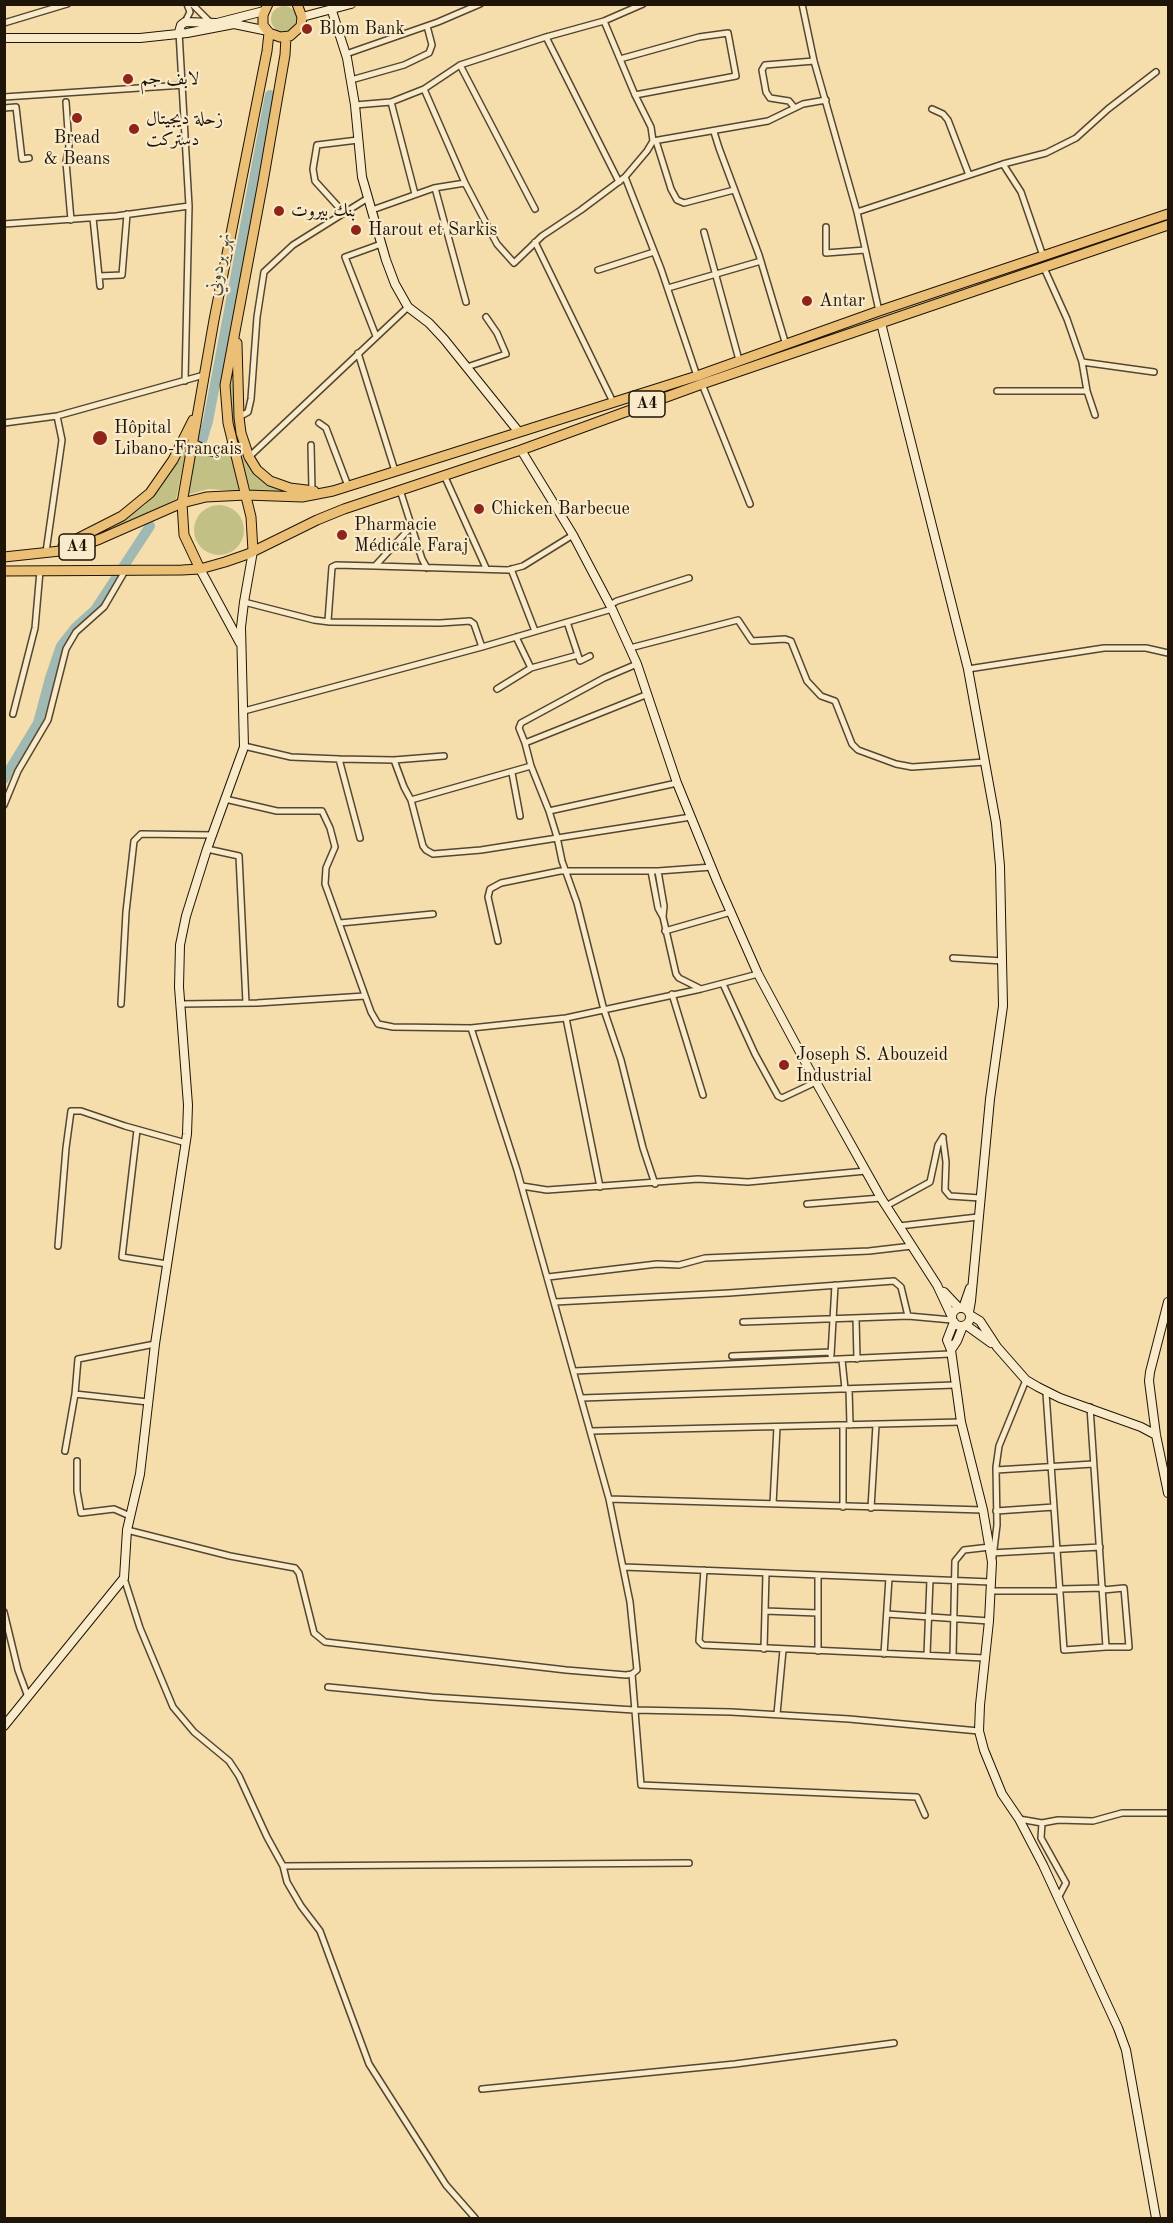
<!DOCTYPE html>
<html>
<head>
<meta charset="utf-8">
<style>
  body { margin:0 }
  #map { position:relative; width:1173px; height:2223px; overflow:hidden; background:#f6deac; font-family:"Old Standard TT",serif }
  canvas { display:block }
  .frame { position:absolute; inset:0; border:6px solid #1e1407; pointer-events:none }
</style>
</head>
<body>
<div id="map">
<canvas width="1173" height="2223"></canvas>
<div class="frame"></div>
</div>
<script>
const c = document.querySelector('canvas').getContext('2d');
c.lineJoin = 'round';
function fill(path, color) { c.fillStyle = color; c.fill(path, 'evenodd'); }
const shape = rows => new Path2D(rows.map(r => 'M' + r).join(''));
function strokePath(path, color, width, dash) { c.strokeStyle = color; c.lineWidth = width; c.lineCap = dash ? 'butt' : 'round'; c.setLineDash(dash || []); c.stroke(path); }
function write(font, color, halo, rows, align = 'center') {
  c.font = font + ' "Old Standard TT",Amiri,serif'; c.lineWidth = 4.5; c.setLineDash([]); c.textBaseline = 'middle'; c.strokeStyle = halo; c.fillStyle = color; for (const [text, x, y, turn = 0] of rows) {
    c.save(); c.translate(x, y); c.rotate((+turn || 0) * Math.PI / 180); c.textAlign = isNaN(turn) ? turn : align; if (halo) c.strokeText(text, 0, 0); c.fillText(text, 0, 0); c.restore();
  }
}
const green = shape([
  '271 19a13 13 0 1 1 26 0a13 13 0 1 1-26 0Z',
  [232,370,235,422,243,458,252,473,265,484,289,493,251,491,234,441,229,394],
  [188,442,176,499,98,538,145,505,155,494],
  [196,453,218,458,231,454,239,491,208,489,187,495],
  '194 530a25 25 0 1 1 50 0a25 25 0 1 1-50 0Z'
]);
const river = shape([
  [202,441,208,421,270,95],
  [4,779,38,723,50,678,61,646,75,628,95,610,150,526]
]);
const street = shape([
  [192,4,210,22],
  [802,4,814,61,857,212,879,311],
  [185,22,190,12,187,4],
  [4,23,67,4],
  [179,32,189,206,185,381],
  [546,37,619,182],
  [346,54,438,22,480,4],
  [620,59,699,37,728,33,736,76,635,95],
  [460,65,535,209],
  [351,80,404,65,429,53,432,45,427,26],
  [424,89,465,183,497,244,514,263,542,236,581,210,625,177,647,151,653,141,651,127,635,95,604,21],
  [4,97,184,85],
  [66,102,69,146,66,162,71,220],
  [391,102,415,194],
  [355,105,391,102,424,89,460,65,546,37,604,21,643,4],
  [794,107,789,101,770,98,766,92,762,70,765,65,814,61],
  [4,108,16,107,22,159,29,158],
  [932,109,943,114,948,120,969,175],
  [714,132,719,148,759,255,786,345],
  [653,141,768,121,803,104,826,100],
  [656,141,671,189,677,200,684,203,734,190],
  [1003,164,1046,153,1076,138,1108,109,1156,72],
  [625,177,661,269,697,376],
  [435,188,466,302],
  [372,210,434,188,465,183],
  [857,212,1003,164,1021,192,1043,256],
  [344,213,315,181,313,169,317,145,358,140],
  [93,218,100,286],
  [4,224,116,216,189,206],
  [826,227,826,253,865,250],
  [704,232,739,360],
  [535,242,613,402],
  [1044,268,1067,319,1082,362,1087,391,1095,415],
  [598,270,654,252],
  [99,276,122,275,127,214],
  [668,288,761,261],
  [376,336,345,257,381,244],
  [358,353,395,471],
  [1082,362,1154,372],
  [467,367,506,354,497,333,486,317],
  [702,384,750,504],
  [997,391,1087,391],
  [239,417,248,412,251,399,257,317,264,272,293,245,368,198],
  [4,423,57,416,204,375],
  [319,423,326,428,348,486],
  [311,445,312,490],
  [249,457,408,307],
  [444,475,486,568],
  [400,490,422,559,427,568],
  [46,552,62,440,57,416],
  [375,566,508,570,523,566,573,535],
  [511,569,535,631],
  [244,602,314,620,330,622,440,623,470,621,474,624,482,647],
  [610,605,617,601,689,578],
  [328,621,332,567,336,565,375,566,411,527],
  [567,622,580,661,590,656],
  [516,637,531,668],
  [630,648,738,620,752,641,785,639,791,641,807,681,821,696,835,701,852,744,858,750,896,764,912,767,985,762],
  [968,669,1104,648,1146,648,1168,653],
  [497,689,531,668,578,655],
  [648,694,525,743,531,766,549,811,557,837,562,861,577,903,604,1010,621,1060,643,1148,655,1184],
  [244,711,482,647,612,609],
  [13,714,35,628,40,571],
  [525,743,519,728,521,723,604,678,637,664],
  [244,746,291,757,339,759,394,760,444,756],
  [339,759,360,838],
  [394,760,404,787,411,800,423,846,426,850,433,854,481,850,691,817],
  [512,773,520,816],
  [225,799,277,811,322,811,330,828,335,847,326,868,325,884,371,1012,378,1024,393,1027,471,1028,566,1018,701,989,758,974],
  [411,800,531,766],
  [4,805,18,771,48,720,66,649,76,632,104,607,125,571],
  [549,811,677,783],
  [207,849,239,856,246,1003],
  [651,871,658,908,663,917],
  [658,871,664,906,663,917,676,974,679,978,699,988],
  [340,923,433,914],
  [665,931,731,912],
  [498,941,488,897,490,889,501,883,560,871,658,871,712,867],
  [953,958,1003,961],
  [723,984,755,1054,778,1096,782,1098,816,1082],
  [672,994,703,1095],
  [121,1004,126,912,134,841,141,834,212,835],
  [180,1004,257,1003,365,996],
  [566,1018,600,1187],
  [137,1130,122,1257,167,1264],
  [943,1139,946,1162,945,1190,950,1196,980,1198],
  [522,1186,547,1190,698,1179,748,1182,866,1171],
  [807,1204,881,1198],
  [886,1206,930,1182,938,1145,943,1137],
  [899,1226,978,1217],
  [58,1246,66,1148,71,1111,81,1111,125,1126,186,1143],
  [548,1277,657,1264,679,1265,705,1258,869,1251,912,1246],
  [555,1302,729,1293,894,1281,901,1287,908,1316],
  [856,1318,857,1359],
  [743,1322,908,1316,952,1320],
  [831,1355,835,1285],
  [732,1356,831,1352],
  [842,1360,845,1389],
  [574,1371,950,1354],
  [849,1389,850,1425],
  [1046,1393,1064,1650,1106,1647,1090,1407],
  [75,1394,148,1402],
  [582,1398,955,1385],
  [843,1425,843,1507],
  [591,1431,961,1422],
  [65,1451,75,1394,78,1359,155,1344],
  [77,1461,77,1491,81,1513,114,1509,130,1516],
  [996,1470,1093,1464],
  [609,1499,983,1510],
  [773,1504,777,1427],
  [871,1508,876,1425],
  [996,1511,1054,1507],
  [127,1530,230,1556,295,1568,299,1573,314,1633,325,1642,566,1670,626,1675,632,1674,637,1670,630,1602,609,1499,517,1170,471,1028],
  [991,1553,1100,1547],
  [993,1557,997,1525,996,1467,999,1446,1026,1380],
  [624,1567,991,1582],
  [704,1570,699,1641,703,1645,985,1658],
  [124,1578,140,1628,173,1707,194,1732,229,1761,239,1776,267,1837,283,1866,287,1882,301,1906,320,1931,369,2064,446,2185,475,2218],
  [1060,1589,1103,1588],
  [1103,1590,1124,1588,1129,1647,1106,1647],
  [990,1591,1060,1591],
  [765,1611,818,1613],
  [4,1612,18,1670,28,1697],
  [887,1614,989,1621],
  [764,1649,766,1573],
  [818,1651,818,1575],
  [884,1654,889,1578],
  [927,1655,930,1580],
  [953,1656,955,1561,964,1550,990,1547],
  [632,1674,641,1785,917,1797,925,1815],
  [328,1687,432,1697,634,1710,731,1712,849,1719,979,1731],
  [777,1714,783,1650],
  [1019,1819,1042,1823],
  [283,1866,689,1863],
  [1058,1898,1066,1883,1041,1838,1042,1823,1058,1820,1093,1821,1122,1813,1168,1813],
  [482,2089,735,2064,894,2043]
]);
const secondary = shape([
  [332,11,347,58,355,105,362,177,386,260,395,284,408,307,429,323,444,339,518,431],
  [302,17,351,4],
  [179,32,181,25,185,22,217,23,264,11],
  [4,38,140,38,187,33,234,24,268,31],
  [881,323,968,669,996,823,1000,866,1003,1006,990,1099,971,1301,969,1312],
  [521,450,573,535,612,609,637,664,677,783,717,881,758,974,816,1082,881,1198,937,1285,952,1317],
  [200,569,240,643],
  [944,1292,959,1308],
  [1168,1302,1150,1372,1149,1381,1156,1435,1168,1493],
  '952 1317a9 9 0 1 1 18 0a9 9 0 1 1-18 0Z',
  [963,1308,970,1288],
  [970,1315,980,1321,997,1347,1026,1380,1038,1387,1060,1398,1141,1427,1156,1435],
  [954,1322,947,1340,951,1350,961,1422,983,1510,992,1562,989,1621,980,1705,979,1731,984,1750,1002,1794,1019,1819,1043,1865,1118,2028,1126,2050,1156,2218],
  [966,1325,991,1343],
  [951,1350,957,1341,963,1326],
  [4,1726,124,1578,127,1530,140,1474,155,1344,187,1134,188,1105,179,987,180,945,186,916,207,849,244,747,241,627,244,602,253,551]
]);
const highway = shape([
  [268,4,263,15,263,25,269,33,280,37,290,36,301,26,302,17,297,4],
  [237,343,239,417,241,433,249,457,257,470,270,481,290,488,314,491],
  [193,444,205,450,216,452,225,450,232,446],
  [63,546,122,516,150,493,173,460,193,420],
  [253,551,251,517,228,423,225,385,263,182,285,55,286,37],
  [4,557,60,551,78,547,100,539,182,503,206,497,246,495,302,497,333,491,697,376,879,311,1168,214],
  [200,569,184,535,182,503,214,320,267,51,269,33],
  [4,571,182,570,200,569,225,562,248,554,317,520,344,509,521,450,702,384,1168,225]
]);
const markers = [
  [307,29,6,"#8f2418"],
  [128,79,6,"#8f2418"],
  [77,118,6,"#8f2418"],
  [134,129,6,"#8f2418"],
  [279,211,6,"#8f2418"],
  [356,230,6,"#8f2418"],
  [807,301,6,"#8f2418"],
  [100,438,8,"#8f2418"],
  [479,509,6,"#8f2418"],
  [342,535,6,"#8f2418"],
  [784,1065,6,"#8f2418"]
];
const shields = [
  [647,404,36],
  [77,547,36]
];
const shieldNames = [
  ["A4",647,404],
  ["A4",77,547]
];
const poiNames = [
  ["Blom Bank",319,29],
  ["لابف جم",140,79],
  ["زحلة ديجيتال",146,119],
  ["دستركت",146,140],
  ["Bread",77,138,"center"],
  ["& Beans",77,159,"center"],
  ["بنك بيروت",291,211],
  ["Harout et Sarkis",368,230],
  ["Antar",819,301],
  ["Hôpital",114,428],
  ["Libano-Français",114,449],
  ["Chicken Barbecue",491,509],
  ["Pharmacie",354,525],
  ["Médicale Faraj",354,546],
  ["Joseph S. Abouzeid",796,1055],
  ["Industrial",796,1076]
];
const waterNames = [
  ["نهر بردوني",219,264,-79]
];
fill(green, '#c2c085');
strokePath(river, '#a0bab3', 10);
strokePath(street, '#544630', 8);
strokePath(secondary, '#1e1407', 10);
strokePath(highway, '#1e1407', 11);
strokePath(street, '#f9eac9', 5);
strokePath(secondary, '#f9eac9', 8);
strokePath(highway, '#ebbf76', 9);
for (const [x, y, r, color] of markers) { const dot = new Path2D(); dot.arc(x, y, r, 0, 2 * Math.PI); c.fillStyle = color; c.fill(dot); strokePath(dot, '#f9eac9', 2); }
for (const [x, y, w] of shields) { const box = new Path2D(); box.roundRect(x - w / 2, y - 13, w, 26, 4.5); c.fillStyle = '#f9eac9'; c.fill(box); strokePath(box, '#1e1407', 1.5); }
write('bold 16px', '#1e1407', null, shieldNames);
write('18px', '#1e1407', '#f9eac9', poiNames, 'left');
write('italic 20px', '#4c4e43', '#f9eac9', waterNames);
</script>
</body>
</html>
